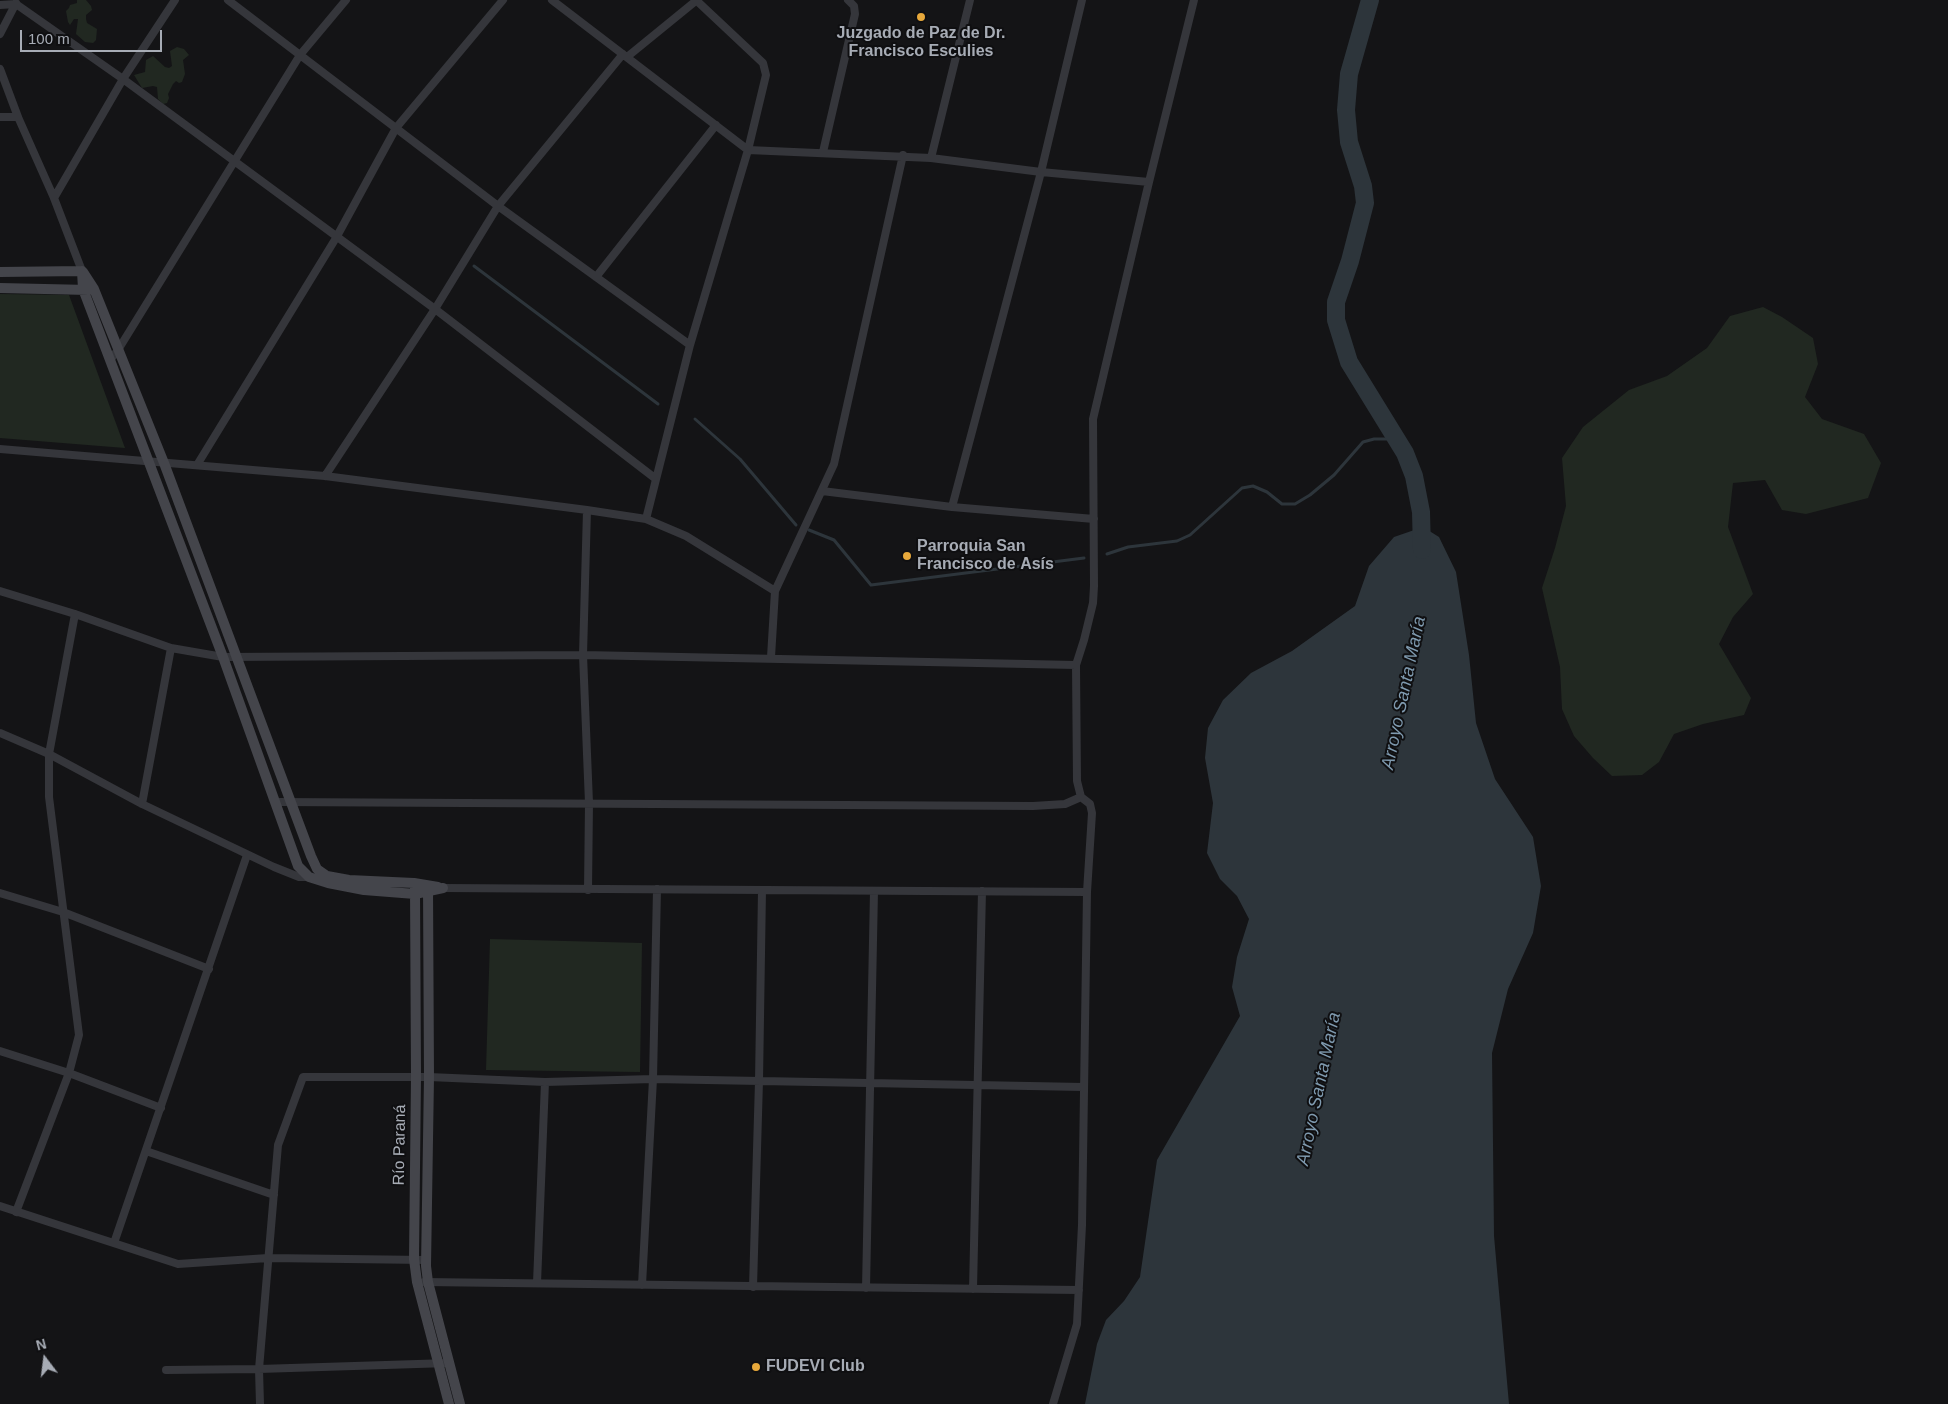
<!DOCTYPE html>
<html>
<head>
<meta charset="utf-8">
<style>
  body { margin:0 }
  #map { position:relative; width:1948px; height:1404px; overflow:hidden; background:#141416; font-family:Helvetica,sans-serif }
  canvas { display:block }
  .north { position:absolute; left:20px; top:1334px; width:50px; height:50px; -webkit-text-stroke:4px #0f0f11; paint-order:stroke; rotate:345deg; font-size:14px; font-weight:700; line-height:20px; text-align:center; color:#a7acb5 }
  .north::after { content:''; display:block; margin:auto; width:18px; height:22px; background:#a7acb5; clip-path:polygon(50% 0,100% 100%,50% 72%,0 100%) }
  .scale { position:absolute; left:20px; top:30px; width:142px; height:22px; box-sizing:border-box; border:2px solid #a7acb5; border-top:0; padding-left:6px; font-size:15px; line-height:18px; white-space:nowrap; color:#a7acb5; -webkit-text-stroke:4px #0f0f11; paint-order:stroke }
</style>
</head>
<body>
<div id="map">
<canvas width="1948" height="1404"></canvas>
<div class="north">N</div>
<div class="scale">100 m</div>
</div>
<script>
const c = document.querySelector('canvas').getContext('2d');
c.lineJoin = 'round';
function fill(path, color) { c.fillStyle = color; c.fill(path, 'evenodd'); }
const shape = rows => new Path2D(rows.map(r => 'M' + r).join(''));
function strokePath(path, color, width, dash) { c.strokeStyle = color; c.lineWidth = width; c.lineCap = dash ? 'butt' : 'round'; c.setLineDash(dash || []); c.stroke(path); }
function write(font, color, halo, rows, align = 'center') {
  c.font = font + ' Helvetica,sans-serif'; c.lineWidth = 4; c.setLineDash([]); c.textBaseline = 'middle'; c.strokeStyle = halo; c.fillStyle = color; for (const [text, x, y, turn = 0] of rows) {
    c.save(); c.translate(x, y); c.rotate((+turn || 0) * Math.PI / 180); c.textAlign = isNaN(turn) ? turn : align; if (halo) c.strokeText(text, 0, 0); c.fillText(text, 0, 0); c.restore();
  }
}
const green = shape([
  [77,0,86,0,91,6,92,10,86,15,86,19,87,23,97,29,96,40,93,43,85,42,76,34,78,19,74,19,70,25,68,22,66,11,69,8,70,5,77,3],
  [177,47,184,49,189,55,183,60,185,74,182,82,179,83,176,81,173,84,168,94,169,98,167,103,163,104,158,99,157,87,153,86,142,88,134,75,145,72,146,60,153,56,165,67,169,68,172,66,170,51],
  [0,294,69,295,125,448,0,438],
  [1763,307,1782,317,1813,338,1818,364,1805,397,1822,419,1864,434,1881,463,1868,498,1806,514,1782,510,1765,480,1733,483,1728,527,1753,594,1733,617,1719,644,1751,698,1744,715,1703,724,1674,734,1659,762,1642,775,1612,776,1593,758,1574,736,1562,709,1560,667,1542,588,1555,548,1566,506,1562,458,1583,427,1629,390,1667,376,1707,348,1730,316],
  [490,939,642,943,640,1072,486,1070]
]);
const water = shape([
  [1423,527,1439,537,1456,572,1469,655,1476,723,1495,779,1533,837,1541,886,1533,933,1508,989,1492,1053,1494,1236,1509,1404,1085,1404,1097,1344,1106,1320,1124,1301,1140,1277,1157,1160,1240,1016,1232,987,1237,957,1249,919,1237,896,1220,879,1207,853,1213,803,1205,758,1208,728,1223,700,1251,673,1292,651,1355,606,1369,566,1394,537]
]);
const stream = shape([
  [474,266,658,404],
  [695,419,740,459,796,525],
  [809,530,834,540,871,585,1084,558],
  [1107,554,1128,547,1177,541,1190,535,1242,488,1253,486,1267,492,1282,504,1295,504,1310,495,1334,475,1363,442,1374,439,1396,439]
]);
const river = shape([
  [1370,0,1349,74,1346,110,1349,142,1363,186,1365,203,1350,261,1336,302,1336,320,1349,362,1405,453,1414,476,1421,512,1422,550]
]);
const street = shape([
  [228,0,498,206,690,345],
  [552,0,748,150,931,158,1041,172,1149,182],
  [0,5,16,4,123,79,435,309,656,479],
  [0,34,16,3],
  [627,57,697,0],
  [0,69,18,117,54,198,82,271],
  [0,117,18,117],
  [823,152,855,14,854,6,848,0],
  [931,158,970,0],
  [54,198,123,79,175,0],
  [596,277,716,125],
  [110,360,118,350,300,55,346,0],
  [0,449,325,476,587,510,646,519,686,536,775,591],
  [197,465,336,238,396,128,503,0],
  [325,476,435,309,498,206,623,54],
  [822,491,952,507,1094,519],
  [952,507,1041,172,1082,0],
  [587,510,583,655,589,803,588,890],
  [646,519,690,345,748,150,766,75,763,63,696,0],
  [0,591,75,614,171,648,223,657,583,655,1076,665],
  [771,657,775,591,834,464,903,155],
  [0,733,49,754,142,804,274,867,299,877,309,877],
  [276,802,1033,806,1065,804,1081,797],
  [142,804,171,648],
  [443,888,1087,892],
  [0,893,63,912,209,969],
  [0,1051,69,1073,161,1108],
  [146,1151,274,1195],
  [0,1206,178,1264,268,1258,426,1260],
  [16,1212,69,1073,79,1035,49,797,49,754,75,614],
  [114,1243,247,855],
  [424,1282,1079,1290],
  [537,1283,545,1082],
  [642,1285,653,1079,657,889],
  [753,1287,759,1081,762,890],
  [866,1288,874,891],
  [973,1289,982,891],
  [166,1370,259,1369,449,1363],
  [260,1404,259,1369,278,1145,303,1077,429,1077,545,1082,653,1079,1083,1087],
  [1053,1404,1077,1324,1082,1225,1087,892,1092,813,1090,804,1081,797,1077,781,1076,665,1084,640,1093,603,1094,586,1093,419,1149,182,1194,0]
]);
const secondary = shape([
  [82,271,83,289,223,657,298,866,309,877,328,883,364,890,415,894,443,888],
  [0,272,82,271],
  [83,272,94,289,164,463,311,856,317,869,327,876,349,880,414,883,438,887],
  [0,288,89,290],
  [428,887,429,1077,426,1266,428,1282,460,1404],
  [415,889,416,1077,414,1259,417,1282,449,1404]
]);
const markers = [
  [921,17,5,"#e7a83b"],
  [907,556,5,"#e7a83b"],
  [756,1367,5,"#e7a83b"]
];
const poiNames = [
  ["Juzgado de Paz de Dr.",921,34,"center"],
  ["Francisco Esculies",921,52,"center"],
  ["Parroquia San",917,547],
  ["Francisco de Asís",917,565],
  ["FUDEVI Club",766,1367]
];
const streetNames = [
  ["Río Paraná",400,1145,-89]
];
const waterNames = [
  ["Arroyo Santa María",1404,693,-78],
  ["Arroyo Santa María",1319,1089,-78]
];
fill(green, '#212821');
fill(water, '#2d353b');
strokePath(stream, '#2d353b', 3);
strokePath(river, '#2d353b', 18);
strokePath(street, '#35363b', 8);
strokePath(secondary, '#44454b', 10);
for (const [x, y, r, color] of markers) { const dot = new Path2D(); dot.arc(x, y, r, 0, 2 * Math.PI); c.fillStyle = color; c.fill(dot); strokePath(dot, '#0f0f11', 2); }
write('bold 16px', '#a7acb5', '#0f0f11', poiNames, 'left');
write('16px', '#a7acb5', '#0f0f11', streetNames);
write('italic 18px', '#7f9aaf', '#0f0f11', waterNames);
</script>
</body>
</html>
